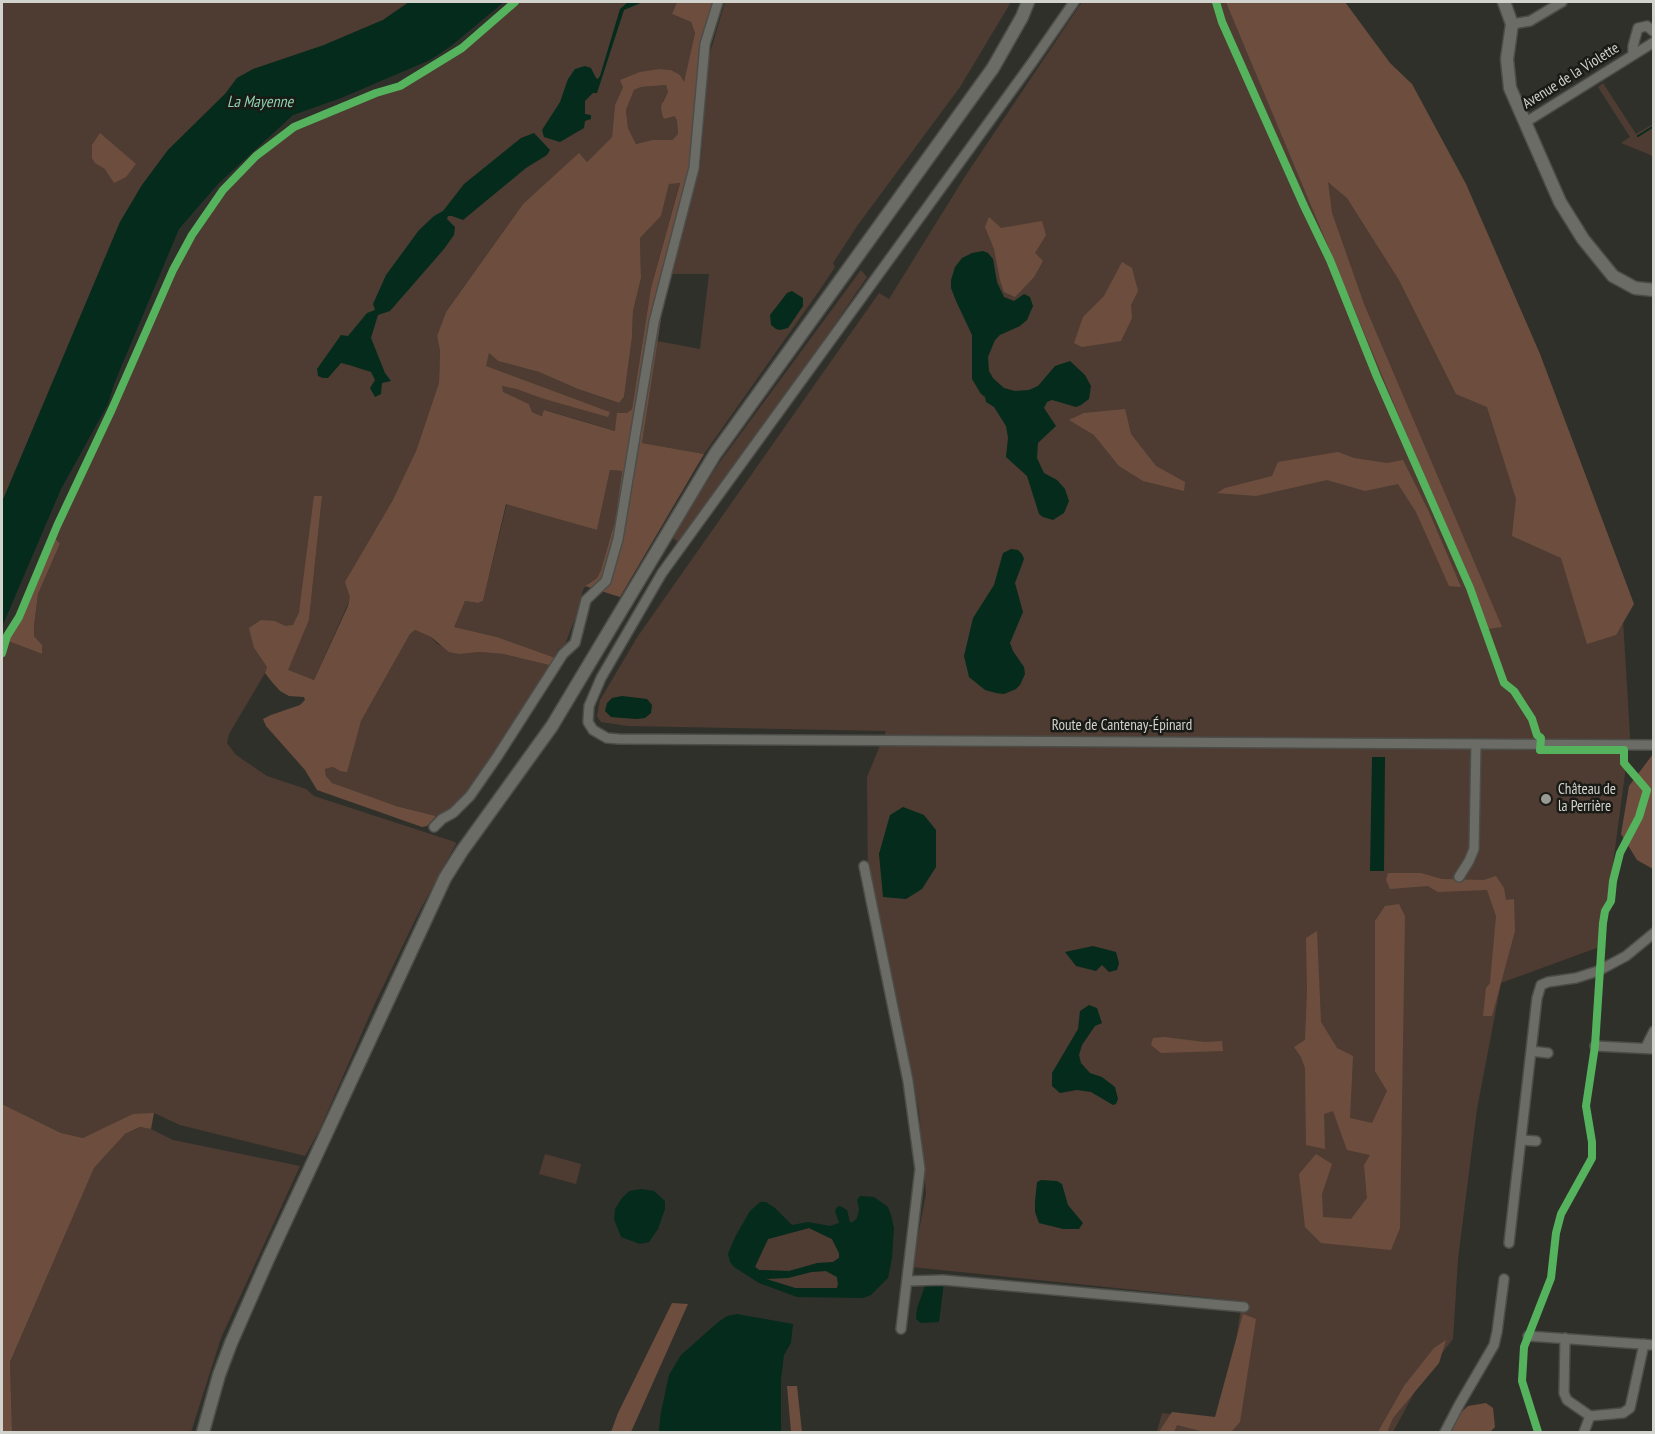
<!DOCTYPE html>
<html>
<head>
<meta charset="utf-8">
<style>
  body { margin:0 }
  #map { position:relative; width:1655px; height:1434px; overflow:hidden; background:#30302b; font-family:"PT Sans Narrow",sans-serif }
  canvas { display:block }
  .frame { position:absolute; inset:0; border:3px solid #d3d3ce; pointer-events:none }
</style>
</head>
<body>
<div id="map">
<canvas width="1655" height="1434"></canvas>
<div class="frame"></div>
</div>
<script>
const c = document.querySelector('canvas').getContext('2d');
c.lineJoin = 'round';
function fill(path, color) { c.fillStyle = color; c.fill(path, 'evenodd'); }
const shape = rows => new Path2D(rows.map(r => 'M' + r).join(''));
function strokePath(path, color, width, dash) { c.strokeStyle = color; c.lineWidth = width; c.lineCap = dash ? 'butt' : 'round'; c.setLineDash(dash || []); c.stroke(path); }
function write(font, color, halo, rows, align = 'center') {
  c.font = font + ' "PT Sans Narrow",sans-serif'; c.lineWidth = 5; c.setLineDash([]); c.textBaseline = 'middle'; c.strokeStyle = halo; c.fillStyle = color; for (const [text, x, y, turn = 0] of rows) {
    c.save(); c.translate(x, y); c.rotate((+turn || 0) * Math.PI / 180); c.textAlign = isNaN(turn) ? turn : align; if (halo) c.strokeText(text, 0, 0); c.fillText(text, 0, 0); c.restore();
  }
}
const green = shape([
  [2,2,409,2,383,20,324,45,237,78,225,94,168,150,142,185,120,222,2,502],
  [517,2,677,2,672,14,691,22,695,33,684,83,680,75,670,70,659,69,623,87,615,105,612,137,587,162,579,154,523,204,446,312,437,336,440,351,439,383,416,451,314,680,287,671,309,620,322,496,299,612,293,626,286,626,275,621,254,648,267,667,265,673,229,734,227,743,236,755,267,776,306,789,314,796,455,842,456,844,418,914,375,1003,319,1131,305,1156,180,1125,154,1113,108,1127,83,1138,61,1133,2,1104,2,658,8,641,42,654,42,645,34,636,34,626,38,594,60,545,54,537,110,420,169,285,189,248,225,192,251,165,288,134,380,94,391,92,404,87,466,48],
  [725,2,1011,2,960,87,857,226,833,263,835,267,819,291,704,454,642,443,657,341,700,349,709,274,672,274,701,161,708,60],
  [1082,2,1325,2,1623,620,1630,736,1602,946,1501,983,1477,1109,1458,1259,1453,1339,1421,1380,1393,1432,1157,1432,1162,1413,1224,1421,1242,1301,912,1267,926,1194,919,1111,868,887,867,777,886,731,628,726,601,722,597,716,600,700,638,636,879,293,889,299,964,178],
  [1603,83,1636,134,1653,124,1653,156,1621,143,1630,137,1598,87],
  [666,85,668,92,663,101,665,119,675,115,677,121,678,134,672,140,652,140,636,144,628,128,626,110,634,90,641,87],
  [680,182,651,288,632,409,627,413,616,431,545,410,543,416,532,412,529,404,502,392,502,386,516,389,541,398,610,412,485,366,489,353,498,361,539,372,578,389,618,403,624,398,632,337,633,311,641,278,640,238,661,216,669,184],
  [861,270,867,277,793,386,678,542,673,538,675,532,719,463],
  [610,470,622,471,615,521,601,570,597,578,587,584,583,590,576,616,564,647,558,649,555,658,497,637,453,627,465,601,478,603,483,601,507,503,597,530],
  [415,630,431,637,437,644,460,654,480,652,503,654,549,665,551,668,472,789,446,814,436,816,396,806,351,791,332,783,326,776,325,769,333,767,340,771,354,743,361,721,410,634],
  [141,1127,151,1129,173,1140,300,1166,221,1338,191,1432,12,1432,10,1362,94,1168,125,1134],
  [545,1154,581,1164,576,1184,539,1174],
  [809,1228,832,1239,839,1253,839,1258,833,1262,789,1271,759,1270,755,1266,768,1239],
  [826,1271,837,1277,838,1284,837,1288,795,1288,766,1279,767,1278,788,1278,811,1272]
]);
const forest = shape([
  [677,2,713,2,699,59,689,181,655,317,661,319,642,443,704,454,620,597,585,586,597,578,601,570,615,521,622,471,610,470,597,530,506,504,483,601,478,603,465,601,454,627,497,637,550,656,555,658,551,668,549,665,503,654,480,652,460,654,449,652,431,637,415,630,410,634,361,721,347,772,340,771,333,767,325,769,326,776,332,783,396,806,436,816,427,826,422,827,317,790,305,770,266,726,263,719,271,715,300,705,305,700,304,697,289,696,280,691,272,682,265,673,267,667,254,648,249,628,261,620,275,621,286,626,293,625,299,612,314,496,322,496,309,620,288,670,314,680,348,606,350,597,345,582,393,500,416,451,439,383,440,351,437,336,446,312,523,204,579,153,587,162,612,137,615,105,623,87,620,80,640,72,659,69,671,70,680,75,684,82,695,33,691,22,672,14],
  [666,85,668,92,661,106,662,114,664,119,675,116,677,121,678,134,672,140,652,140,636,144,628,128,626,110,634,90,641,87],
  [680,183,651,288,632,409,627,413,617,413,615,431,544,410,542,416,532,412,529,404,503,392,502,386,516,389,541,398,608,417,610,412,486,366,489,353,498,361,539,372,578,389,619,403,624,397,632,337,633,311,641,278,640,238,661,216,669,184],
  [1226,2,1345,2,1390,63,1412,84,1466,184,1540,354,1634,604,1616,635,1587,644,1561,558,1512,536,1516,499,1487,407,1456,394,1399,280,1347,198,1328,182,1332,213,1364,304,1502,627,1488,629],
  [100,133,136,164,126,177,114,183,105,169,95,163,92,158,92,145],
  [989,217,1001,228,1042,221,1046,235,1035,253,1043,261,1034,277,1015,297,1004,292,1000,280,994,249,985,227],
  [1122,262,1132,268,1138,291,1131,305,1132,318,1121,341,1082,347,1074,343,1083,317,1104,296],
  [1125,409,1131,434,1156,466,1185,482,1184,491,1143,481,1119,466,1094,435,1069,420,1084,413],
  [1338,452,1354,458,1387,463,1403,460,1429,512,1461,587,1449,586,1416,512,1398,484,1365,491,1327,480,1256,496,1217,493,1225,488,1272,476,1278,462],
  [54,537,60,544,38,594,34,626,34,636,42,645,42,654,8,641],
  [1653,754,1653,869,1637,860,1621,834,1629,786],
  [1388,873,1421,873,1442,879,1484,880,1496,876,1504,888,1506,900,1514,899,1515,931,1492,1016,1483,1016,1486,988,1490,983,1496,916,1487,890,1438,892,1428,886,1390,889,1386,880],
  [1399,904,1405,916,1400,1228,1391,1250,1321,1243,1305,1227,1299,1174,1316,1154,1332,1164,1322,1194,1323,1217,1351,1219,1367,1198,1364,1165,1370,1155,1347,1150,1333,1111,1324,1114,1325,1149,1306,1145,1305,1068,1301,1057,1294,1047,1305,1040,1307,991,1306,938,1317,931,1321,1022,1337,1048,1353,1056,1350,1118,1372,1123,1387,1091,1375,1071,1375,921,1385,906],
  [1164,1037,1205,1042,1222,1041,1223,1051,1161,1053,1151,1045,1153,1038],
  [2,1104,61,1133,83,1138,133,1114,154,1113,151,1129,140,1127,125,1134,94,1168,10,1362,12,1432,2,1432],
  [672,1303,688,1304,631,1432,611,1432,618,1413],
  [1243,1314,1256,1319,1240,1422,1231,1432,1205,1432,1177,1425,1174,1432,1159,1432,1172,1412,1215,1417],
  [1446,1340,1439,1363,1393,1418,1387,1432,1378,1432,1404,1386,1434,1348],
  [787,1386,797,1386,802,1432,791,1432],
  [1486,1403,1493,1408,1495,1427,1490,1432,1452,1431,1454,1419,1468,1406]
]);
const water = shape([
  [409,2,504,2,451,46,430,60,341,98,293,115,218,184,179,229,114,384,108,404,61,489,2,627,2,502,120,222,142,185,168,150,225,94,237,78,253,69,324,45,383,20],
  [628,2,643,2,624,10,597,93,593,93,585,101,585,114,591,115,591,119,585,121,584,128,560,142,544,137,542,130,560,102,568,79,575,69,585,66,591,68,596,78,598,79,600,76,620,9],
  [534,133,550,150,547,155,526,168,463,220,452,216,448,216,447,219,455,227,454,235,444,249,390,311,378,315,371,338,385,373,391,381,382,383,381,394,375,397,370,388,375,380,371,372,349,365,341,363,328,378,323,378,318,376,317,369,341,335,348,336,367,313,375,310,373,304,386,275,419,230,434,216,443,211,464,184,521,138],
  [983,251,988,253,993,259,997,282,1004,297,1014,301,1024,294,1030,297,1033,306,1027,320,1020,326,1000,335,995,340,988,357,989,371,993,378,1004,388,1015,391,1029,390,1038,386,1055,366,1070,361,1085,375,1091,386,1089,399,1081,405,1076,407,1052,400,1047,402,1044,408,1056,426,1038,443,1037,458,1044,473,1057,480,1065,489,1069,501,1064,513,1053,520,1043,517,1039,514,1027,476,1006,457,1008,438,1006,426,994,407,986,402,985,397,981,394,972,379,972,335,956,301,951,288,951,280,955,267,962,258,972,253],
  [792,291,803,298,803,306,788,328,780,330,776,329,771,325,770,315,787,293],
  [1011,549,1018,550,1022,554,1024,559,1015,583,1023,612,1010,643,1013,651,1024,667,1025,674,1020,685,1016,689,1004,694,996,693,985,690,969,677,964,656,973,618,994,585,1003,553],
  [622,696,647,699,652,705,651,713,645,718,636,719,611,717,605,711,607,703,612,698],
  [1372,757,1385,757,1384,871,1370,871],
  [903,807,924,815,936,830,936,867,922,889,906,899,883,897,879,854,890,815],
  [1093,946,1116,952,1119,963,1117,970,1109,972,1102,965,1096,971,1076,966,1065,952],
  [1089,1005,1097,1008,1102,1023,1095,1026,1082,1045,1079,1055,1081,1063,1090,1073,1102,1077,1115,1087,1118,1099,1116,1104,1113,1105,1091,1092,1077,1090,1060,1093,1052,1086,1052,1073,1078,1029,1080,1011],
  [1041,1180,1057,1181,1062,1184,1068,1205,1083,1223,1079,1229,1063,1229,1039,1223,1035,1212,1035,1201,1037,1182],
  [641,1189,654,1191,665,1201,665,1209,658,1229,649,1242,640,1244,621,1237,614,1219,615,1209,622,1198,629,1191],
  [860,1196,874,1197,888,1207,891,1215,894,1228,892,1258,888,1278,871,1295,863,1298,797,1297,759,1283,734,1267,730,1262,728,1254,735,1237,750,1211,760,1202,766,1202,775,1208,792,1225,808,1222,830,1226,839,1223,835,1211,837,1207,840,1206,847,1210,850,1222,853,1222,857,1218,859,1209,857,1200],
  [809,1228,832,1239,839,1253,839,1258,833,1262,817,1263,789,1271,759,1270,755,1267,768,1239],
  [826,1271,837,1277,838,1284,837,1288,795,1288,766,1279,788,1278,811,1272],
  [944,1282,939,1322,921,1323,916,1319,917,1308,925,1286,927,1283],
  [737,1314,793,1324,791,1343,784,1355,781,1379,781,1432,660,1432,659,1429,661,1412,669,1375,681,1355,717,1323,727,1316]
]);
const stream = shape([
  [1638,136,1654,126]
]);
const street = shape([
  [1074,2,1031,64,662,573,601,678,589,706,588,722,593,730,607,738,619,739,1654,745],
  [1512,24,1530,21,1562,2],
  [1633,54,1633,46,1638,28,1647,26,1654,32],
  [1526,122,1654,42],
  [434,827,442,819,453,813,470,796,497,757,563,654,575,643,586,600,606,581,618,539,654,322,694,168,705,44,718,2],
  [864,866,908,1081,920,1169,901,1329],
  [1459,877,1469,861,1474,849,1476,744],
  [1595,1046,1654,1049],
  [1646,1047,1654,1031],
  [1531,1051,1548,1053],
  [1522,1140,1536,1141],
  [1509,1243,1537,998,1541,985,1548,982,1576,978,1598,971,1626,956,1654,933],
  [907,1281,943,1280,1244,1307],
  [1528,1336,1654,1345],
  [1565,1338,1564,1393,1567,1400,1590,1416],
  [1445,1432,1459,1405,1494,1345,1497,1332,1504,1279],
  [1584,1432,1590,1416,1623,1413,1630,1408,1644,1344]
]);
const secondary = shape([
  [1504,2,1512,24,1507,59,1510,88,1560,202,1583,239,1613,276,1635,288,1654,290],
  [203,1432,219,1375,231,1343,268,1259,445,878,462,851,552,726,715,454,993,68,1022,17,1028,2]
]);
const cycleway = shape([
  [1216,2,1222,22,1304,206,1330,260,1377,377,1470,588,1504,683,1514,691,1532,719,1537,735,1541,738,1540,750,1624,750,1624,763,1647,790,1639,817,1620,853,1613,881,1611,901,1605,911,1603,923,1595,1046,1586,1106,1592,1142,1592,1158,1561,1214,1556,1233,1551,1278,1524,1347,1522,1381,1538,1432],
  [2,653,7,636,19,617,57,526,112,409,173,270,192,235,223,190,256,156,294,127,376,93,400,86,462,48,515,2]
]);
const markers = [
  [1546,799,6,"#9a9a95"]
];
const streetNames = [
  ["Avenue de la Violette",1571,76,-32],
  ["Route de Cantenay-Épinard",1122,726]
];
const poiNames = [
  ["Château de",1558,790],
  ["la Perrière",1558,807]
];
const waterNames = [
  ["La Mayenne",260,102]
];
fill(green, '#4e3c32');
fill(forest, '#6d4e3e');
fill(water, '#042b1b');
strokePath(stream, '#042b1b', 2);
strokePath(street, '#4c4c49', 12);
strokePath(secondary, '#4c4c49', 15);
strokePath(street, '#6c6c67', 9);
strokePath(secondary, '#6c6c67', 12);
strokePath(cycleway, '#56b35d', 8);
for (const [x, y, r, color] of markers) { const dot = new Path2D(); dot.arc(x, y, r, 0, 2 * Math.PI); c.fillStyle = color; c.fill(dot); strokePath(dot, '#1a1a16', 2); }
write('15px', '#d3d3ce', '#1a1a16', streetNames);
write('15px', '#d3d3ce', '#1a1a16', poiNames, 'left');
write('italic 16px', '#8dd2af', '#1a1a16', waterNames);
</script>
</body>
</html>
